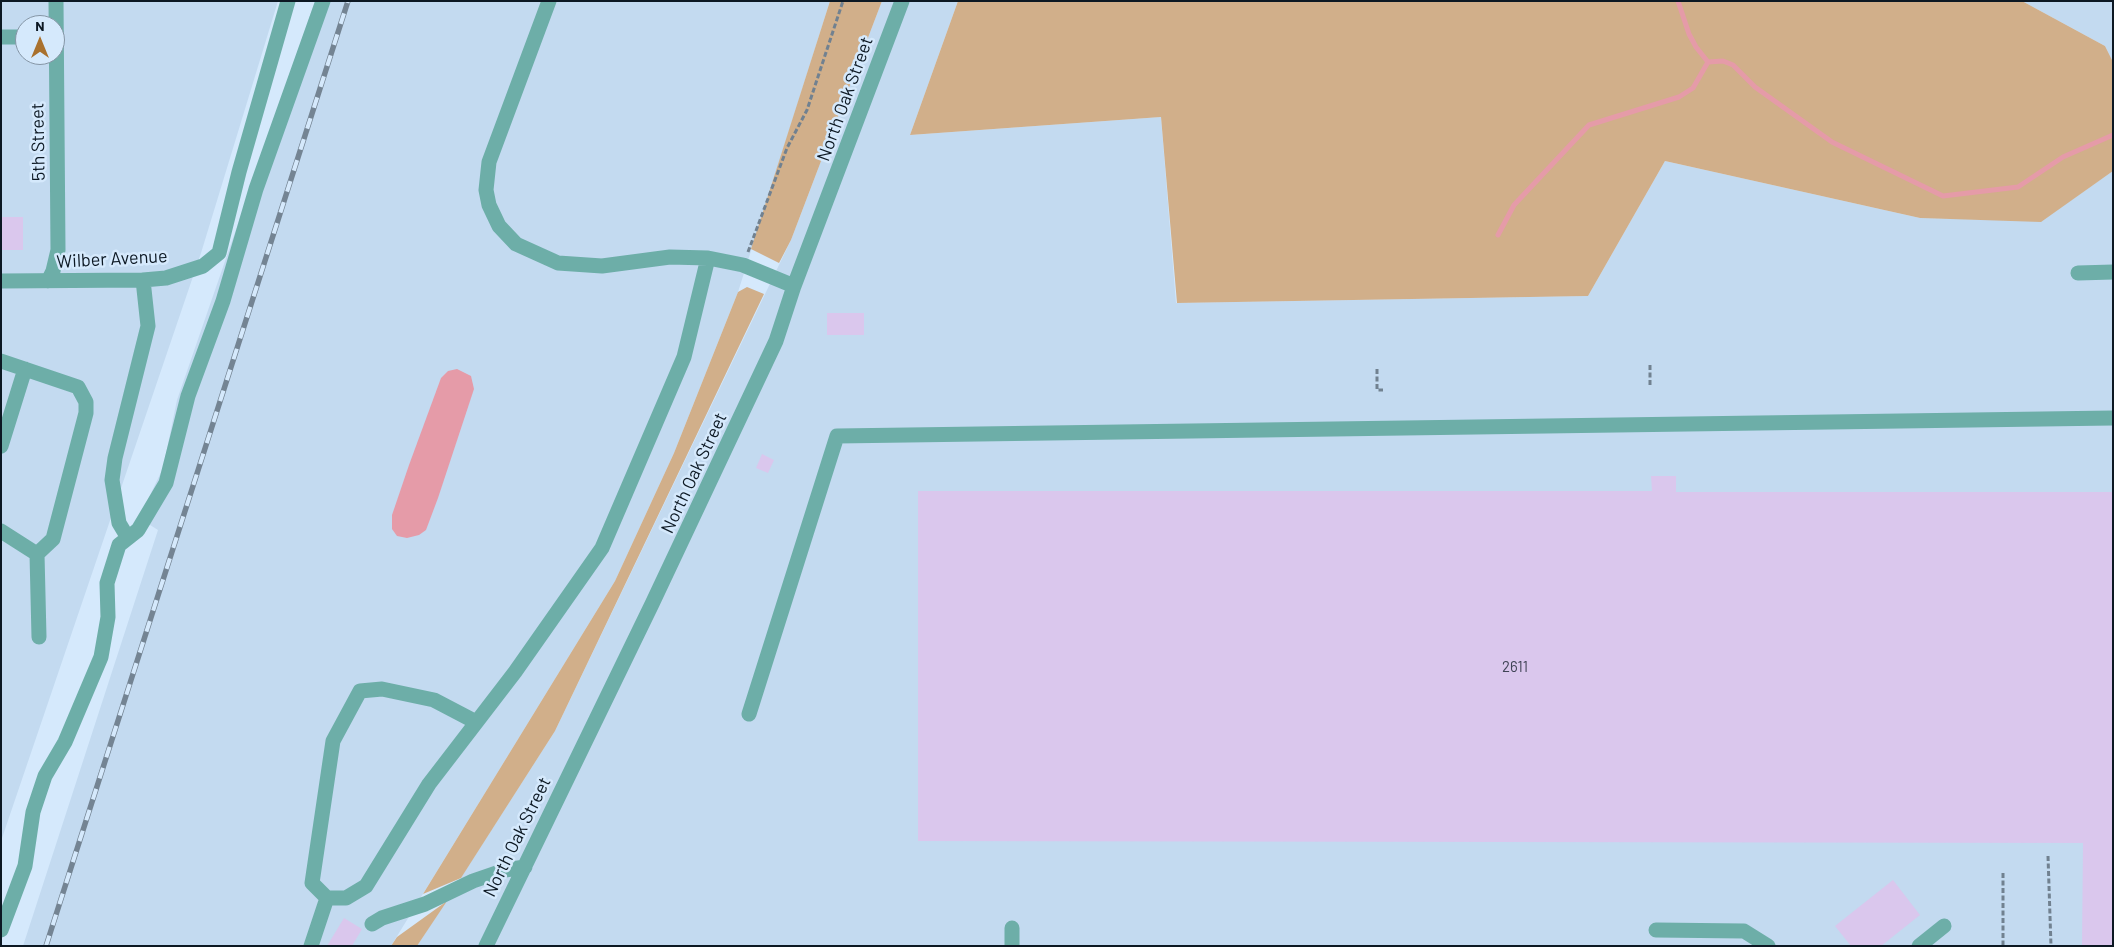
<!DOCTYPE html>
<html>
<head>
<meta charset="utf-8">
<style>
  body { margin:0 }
  #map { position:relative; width:2114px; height:947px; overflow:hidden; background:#d5e9fc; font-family:Barlow,sans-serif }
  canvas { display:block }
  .frame { position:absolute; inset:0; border:2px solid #0c1823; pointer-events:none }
  .north { position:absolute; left:15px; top:15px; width:50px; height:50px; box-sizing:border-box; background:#d5e9fc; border:1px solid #8595a5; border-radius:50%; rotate:0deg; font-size:14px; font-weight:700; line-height:20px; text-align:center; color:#0c1823 }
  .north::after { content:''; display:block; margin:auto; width:18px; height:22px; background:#a9712e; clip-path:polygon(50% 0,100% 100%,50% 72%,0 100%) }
</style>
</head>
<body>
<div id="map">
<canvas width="2114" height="947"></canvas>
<div class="frame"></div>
<div class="north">N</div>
</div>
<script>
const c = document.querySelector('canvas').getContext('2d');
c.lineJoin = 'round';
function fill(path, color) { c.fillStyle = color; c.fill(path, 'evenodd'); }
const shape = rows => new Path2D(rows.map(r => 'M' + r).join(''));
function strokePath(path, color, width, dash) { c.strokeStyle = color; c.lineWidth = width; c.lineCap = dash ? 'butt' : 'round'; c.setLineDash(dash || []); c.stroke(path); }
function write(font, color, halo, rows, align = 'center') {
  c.font = font + ' Barlow,sans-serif'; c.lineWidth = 5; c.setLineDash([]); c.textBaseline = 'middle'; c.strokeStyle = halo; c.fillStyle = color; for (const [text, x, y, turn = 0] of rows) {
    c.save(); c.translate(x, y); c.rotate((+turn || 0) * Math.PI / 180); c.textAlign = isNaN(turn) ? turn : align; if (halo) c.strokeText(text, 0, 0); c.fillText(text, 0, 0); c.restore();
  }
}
const built = shape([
  [1,1,278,1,201,253,1,841],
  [25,25,55,25,55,55,25,55],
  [315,1,830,1,738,292,674,453,615,581,391,946,23,946,158,530,139,518,163,468,177,400],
  [882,1,958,1,910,135,1161,117,1176,303,1588,296,1665,161,1920,218,2041,221,2113,171,2113,946,417,946,555,731,791,240],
  [2022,1,2113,1,2113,62,2105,46]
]);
const green = shape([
  [830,1,882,1,791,240,779,263,751,249],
  [958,1,2022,1,2105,46,2113,62,2113,171,2041,222,1920,218,1665,161,1588,296,1177,303,1161,117,910,135],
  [747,287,764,294,555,731,461,878,423,894,615,581,674,453,738,292],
  [447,901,417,946,391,946,397,937]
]);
const water = shape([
  [457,369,471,376,474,389,438,498,426,530,419,535,407,538,397,536,392,529,392,515,409,465,441,378,448,371]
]);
const stream = shape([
  [1678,1,1689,34,1696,47,1708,62,1723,61,1733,65,1755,87,1832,142,1943,196,2018,187,2063,157,2113,135],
  [1498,235,1514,205,1589,125,1679,97,1693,88,1708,62]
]);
const building = shape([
  [1,217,23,217,23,250,1,250],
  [827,313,864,313,864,335,827,335],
  [762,454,774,460,768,473,756,468],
  [1651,476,1676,476,1676,492,2113,492,2113,946,2082,946,2083,843,918,841,918,491,1652,491],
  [1893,880,1920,915,1881,946,1851,946,1835,926],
  [344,918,362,929,352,946,327,946]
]);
const path = shape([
  [748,252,787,148,807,110,843,1],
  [1650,365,1650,387],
  [1377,369,1377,390,1383,390],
  [2048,856,2051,946],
  [2003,873,2003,946]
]);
const minor = shape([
  [549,1,489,162,486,190,489,205,499,226,516,244,558,263,602,266,670,257,708,258,743,265,794,286],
  [1,37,25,37],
  [2078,273,2113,272],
  [1,281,143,280,166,278,203,266,219,253,239,172,288,1],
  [48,281,53,271,58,250,56,1],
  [1,361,78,387,86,402,86,413,53,539,37,554,39,637],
  [1,446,25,369],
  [1,531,37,554],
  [128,538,119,523,112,480,115,458,148,326,143,280],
  [749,714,837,436,2113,418],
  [476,722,434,700,382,689,360,691,333,741,312,883,327,898,346,898,366,886,429,784,515,672,602,548,684,357,708,258],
  [372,924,382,918,425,904,473,881,505,870,525,867],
  [1,930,25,866,33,812,45,776,65,742,101,657,108,617,107,583,119,545,138,530,166,483,188,396,223,301,256,189,323,1],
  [1656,930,1744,931,1768,946],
  [311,946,327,898],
  [486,946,652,604,776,341,794,286,902,1],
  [1012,946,1012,928],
  [1919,946,1944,926]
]);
const rail = shape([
  [46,946,348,1]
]);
const numberNames = [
  ["2611",1515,667]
];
const streetNames = [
  ["North Oak Street",845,99,-70],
  ["5th Street",38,142,-91],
  ["Wilber Avenue",112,259,-3],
  ["North Oak Street",694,473,-65],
  ["North Oak Street",517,837,-64]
];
fill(built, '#c3daf0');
fill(green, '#d1af8a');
fill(water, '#e59ba8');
strokePath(stream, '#e59ba8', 5);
fill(building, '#dac7ed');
strokePath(path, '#718190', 3, [5, 2.5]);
strokePath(minor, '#6daea8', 15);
strokePath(rail, '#748493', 5.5);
strokePath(rail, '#d5e9fc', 4, [11]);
write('15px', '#404456', null, numberNames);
write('18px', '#0c1823', '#d5e9fc', streetNames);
</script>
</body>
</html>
